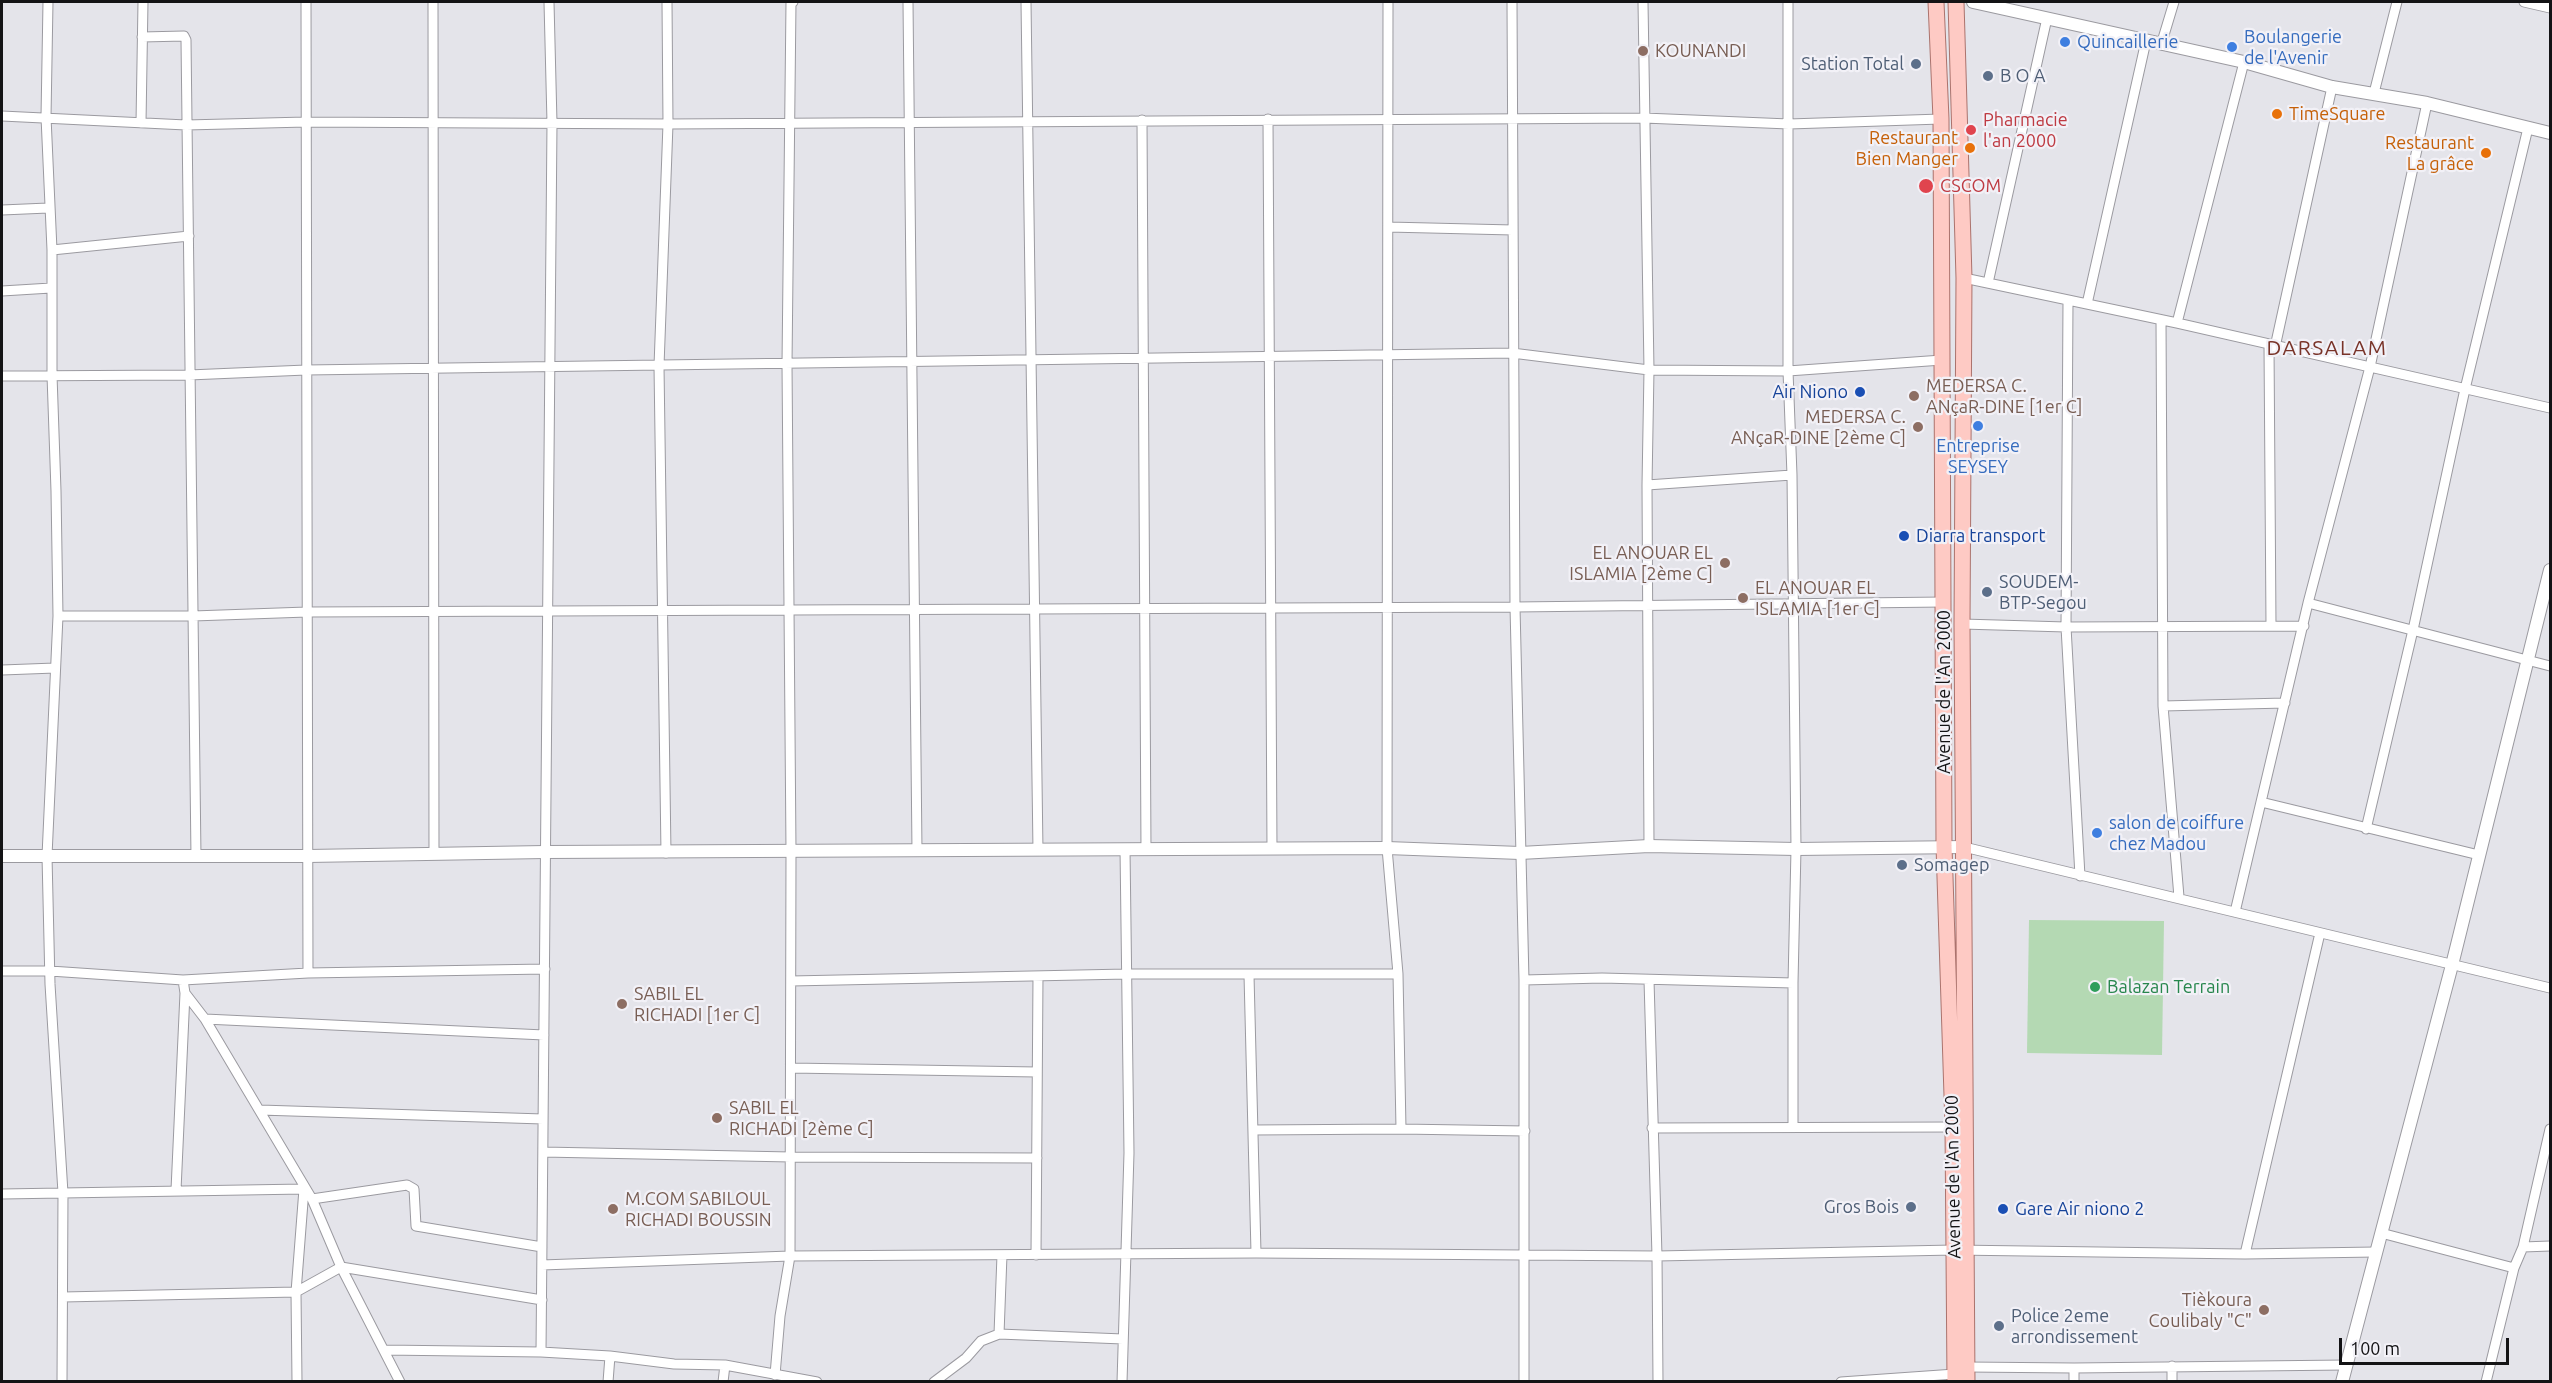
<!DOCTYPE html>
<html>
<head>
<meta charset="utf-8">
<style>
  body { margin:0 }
  #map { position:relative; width:2552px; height:1383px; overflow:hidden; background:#e4e4ea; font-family:Ubuntu,sans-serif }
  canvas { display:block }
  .frame { position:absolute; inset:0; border:3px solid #131315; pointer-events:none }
  .scale { position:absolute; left:2339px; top:1338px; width:170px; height:27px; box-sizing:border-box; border:3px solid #131315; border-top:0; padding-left:8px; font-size:18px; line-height:21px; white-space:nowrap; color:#131315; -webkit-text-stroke:4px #f2f1f7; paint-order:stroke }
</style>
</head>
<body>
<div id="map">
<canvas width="2552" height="1383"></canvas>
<div class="frame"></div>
<div class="scale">100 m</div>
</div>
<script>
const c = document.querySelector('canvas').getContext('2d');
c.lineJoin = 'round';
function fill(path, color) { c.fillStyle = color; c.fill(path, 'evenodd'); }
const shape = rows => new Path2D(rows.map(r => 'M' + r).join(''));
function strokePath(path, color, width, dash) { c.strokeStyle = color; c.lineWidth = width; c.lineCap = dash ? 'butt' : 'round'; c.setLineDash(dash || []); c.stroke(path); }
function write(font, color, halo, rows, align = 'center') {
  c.font = font + ' Ubuntu,sans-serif'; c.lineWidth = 4.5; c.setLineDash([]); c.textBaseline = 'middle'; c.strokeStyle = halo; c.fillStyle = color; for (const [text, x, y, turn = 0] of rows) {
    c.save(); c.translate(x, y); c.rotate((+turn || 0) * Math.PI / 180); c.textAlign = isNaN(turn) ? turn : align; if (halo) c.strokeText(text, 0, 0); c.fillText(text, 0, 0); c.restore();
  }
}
const green = shape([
  [2029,920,2164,921,2162,1055,2027,1053]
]);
const minor = shape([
  [48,2,46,117,52,250,52,375,56,491,58,616,47,856,50,984,63,1193,62,1382],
  [306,2,308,973],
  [433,2,434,854],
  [908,2,917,850],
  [1026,2,1038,850],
  [1388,2,1387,848,1398,974,1401,1129],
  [1512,2,1515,607,1524,980,1524,1382],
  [1643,2,1649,370,1647,485,1649,846],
  [1788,2,1788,371,1792,475,1796,849,1793,983,1793,1127],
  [2524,2,2550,8],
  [142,37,184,36,186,40,196,857],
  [2161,45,2174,2],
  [2374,93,2397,2],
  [2,116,186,125,306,122,668,124,1644,118,1789,124,1941,119],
  [1268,119,1272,848],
  [1142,120,1146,849],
  [141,123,143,2],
  [2,210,48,208],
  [1388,227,1513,230],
  [52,250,189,236],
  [1964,278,2177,323,2550,408],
  [1988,283,2047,18],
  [2,291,51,288],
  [2068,301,2066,627,2080,876],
  [2087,304,2146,41],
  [2161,320,2163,706,2179,897],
  [2177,323,2244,62],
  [2269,345,2271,626],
  [2275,347,2332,87],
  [2,376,189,375,306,370,1512,353,1649,370,1788,371,1942,360],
  [1647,485,1792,475],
  [2308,603,2550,666],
  [58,616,193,616,307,612,1515,607,1944,602],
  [1962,624,2066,627,2304,626],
  [2,670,55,668],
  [2163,706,2285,703],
  [2261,802,2479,855],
  [2366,829,2413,630,2465,389,2528,128],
  [1964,847,2550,988],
  [666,853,659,366,668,124,667,2],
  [2235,912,2308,603,2370,367,2427,103],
  [2320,933,2245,1254,2376,1252],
  [2,971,50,971,183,980,308,973,545,969],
  [1249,975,1256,1253],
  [183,980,185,993,205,1019,312,1199,341,1267,400,1382],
  [1524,980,1602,978,1793,983],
  [1649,980,1657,1256,1658,1382],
  [791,981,1127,974,1398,974],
  [205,1019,544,1035],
  [791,1068,1037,1072],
  [260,1110,543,1119],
  [1652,1128,1953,1127],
  [1253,1130,1401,1129,1525,1131],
  [543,1152,791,1157,1037,1158],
  [176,1190,185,993],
  [2,1194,304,1189,296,1292,297,1382],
  [312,1199,407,1185,414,1189,416,1226,542,1247],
  [2381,1233,2514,1268],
  [2523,1247,2550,1246],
  [1036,1255,1038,976],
  [542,1265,790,1256,1256,1253,1657,1256,1954,1250,2245,1254],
  [63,1297,296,1292,341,1267,542,1300],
  [999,1334,1002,1255],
  [384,1350,541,1352,610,1356,674,1364,725,1365,817,1382],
  [541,1352,552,123,549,2],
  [2172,1366,2172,1382],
  [1967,1367,2074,1368,2346,1365],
  [2074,1368,2074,1382],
  [775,1375,780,1316,790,1256,791,851,787,364,791,2,793,2],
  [608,1382,610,1356],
  [723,1382,725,1365],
  [934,1382,966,1358,981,1341,999,1334,1123,1339],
  [1122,1382,1129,1153,1125,849],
  [1841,1382,1955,1374],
  [2486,1382,2514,1268,2523,1247,2550,1129]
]);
const tertiary = shape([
  [1973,2,2244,62,2332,87,2427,103,2550,133],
  [2,856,308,856,545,852,1387,848,1520,853,1649,846,1796,849,1964,847],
  [2342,1382,2452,965,2550,570]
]);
const primary = shape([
  [1936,2,1941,119,1944,846,1953,1127,1955,1382],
  [1956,2,1964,278,1962,624,1967,1382]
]);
const markers = [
  [2065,42,6,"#3f7fe0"],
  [2232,47,6,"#3f7fe0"],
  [1643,51,6,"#8d6e63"],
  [1916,64,6,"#5c6f8a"],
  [1988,76,6,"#5c6f8a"],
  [2277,114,6,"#e8710a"],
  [1971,130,6,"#e0444e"],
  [1970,148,6,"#e8710a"],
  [2486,153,6,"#e8710a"],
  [1926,186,8,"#e0444e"],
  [1860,392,6,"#1a4fb4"],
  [1914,396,6,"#8d6e63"],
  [1978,426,6,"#3f7fe0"],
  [1918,427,6,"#8d6e63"],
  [1904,536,6,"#1a4fb4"],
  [1725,563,6,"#8d6e63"],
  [1987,592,6,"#5c6f8a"],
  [1743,598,6,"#8d6e63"],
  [2097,833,6,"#3f7fe0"],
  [1902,865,6,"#5c6f8a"],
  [2095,987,6,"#2e9e5b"],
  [622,1004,6,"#8d6e63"],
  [717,1118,6,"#8d6e63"],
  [1911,1207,6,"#5c6f8a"],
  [613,1209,6,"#8d6e63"],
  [2003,1209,6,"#1a4fb4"],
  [2264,1310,6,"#8d6e63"],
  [1999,1326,6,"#5c6f8a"]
];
const shopNames = [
  ["Boulangerie",2244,37],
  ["de l'Avenir",2244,58],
  ["Quincaillerie",2077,42],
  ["Entreprise",1978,446,"center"],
  ["SEYSEY",1978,467,"center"],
  ["salon de coiffure",2109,823],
  ["chez Madou",2109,844]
];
const educationNames = [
  ["KOUNANDI",1655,51],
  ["MEDERSA C.",1926,386],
  ["ANçaR-DINE [1er C]",1926,407],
  ["MEDERSA C.",1906,417,"right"],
  ["ANçaR-DINE [2ème C]",1906,438,"right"],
  ["EL ANOUAR EL",1713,553,"right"],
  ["ISLAMIA [2ème C]",1713,574,"right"],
  ["EL ANOUAR EL",1755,588],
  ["ISLAMIA [1er C]",1755,609],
  ["SABIL EL",634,994],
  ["RICHADI [1er C]",634,1015],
  ["SABIL EL",729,1108],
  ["RICHADI [2ème C]",729,1129],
  ["M.COM SABILOUL",625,1199],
  ["RICHADI BOUSSIN",625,1220],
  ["Tièkoura",2252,1300,"right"],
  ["Coulibaly \"C\"",2252,1321,"right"]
];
const serviceNames = [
  ["Station Total",1904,64,"right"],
  ["B O A",2000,76],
  ["SOUDEM-",1999,582],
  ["BTP-Segou",1999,603],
  ["Somagep",1914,865],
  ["Gros Bois",1899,1207,"right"],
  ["Police 2eme",2011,1316],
  ["arrondissement",2011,1337]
];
const foodNames = [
  ["TimeSquare",2289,114,"left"],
  ["Restaurant",1958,138],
  ["Bien Manger",1958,159],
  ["Restaurant",2474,143],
  ["La grâce",2474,164]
];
const healthNames = [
  ["Pharmacie",1983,120],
  ["l'an 2000",1983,141],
  ["CSCOM",1940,186]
];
const transitNames = [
  ["Air Niono",1848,392,"right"],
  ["Diarra transport",1916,536],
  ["Gare Air niono 2",2015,1209]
];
const streetNames = [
  ["Avenue de l'An 2000",1944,692,-90],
  ["Avenue de l'An 2000",1953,1177,-91]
];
const leisureNames = [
  ["Balazan Terrain",2107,987]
];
const quarterNames = [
  ["DARSALAM",2327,348]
];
fill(green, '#b4d9b3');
strokePath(minor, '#9b9aa0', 11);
strokePath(tertiary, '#9b9aa0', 14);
strokePath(primary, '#ab736d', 17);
strokePath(minor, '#fff', 9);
strokePath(tertiary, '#fff', 12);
strokePath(primary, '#fecac4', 15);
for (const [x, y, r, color] of markers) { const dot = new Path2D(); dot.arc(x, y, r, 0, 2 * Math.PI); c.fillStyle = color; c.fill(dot); strokePath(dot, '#f2f1f7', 2); }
write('18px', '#366cbe', '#f2f1f7', shopNames, 'left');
write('18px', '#785e54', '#f2f1f7', educationNames, 'left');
write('18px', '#4e5e75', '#f2f1f7', serviceNames, 'left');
write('18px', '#c56008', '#f2f1f7', foodNames, 'right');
write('18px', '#be3a42', '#f2f1f7', healthNames, 'left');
write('18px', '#164399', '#f2f1f7', transitNames, 'left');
write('18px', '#131315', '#f2f1f7', streetNames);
write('18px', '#27864d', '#f2f1f7', leisureNames, 'left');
c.letterSpacing = '1.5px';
write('21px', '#793429', '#f2f1f7', quarterNames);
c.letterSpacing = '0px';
</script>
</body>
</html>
